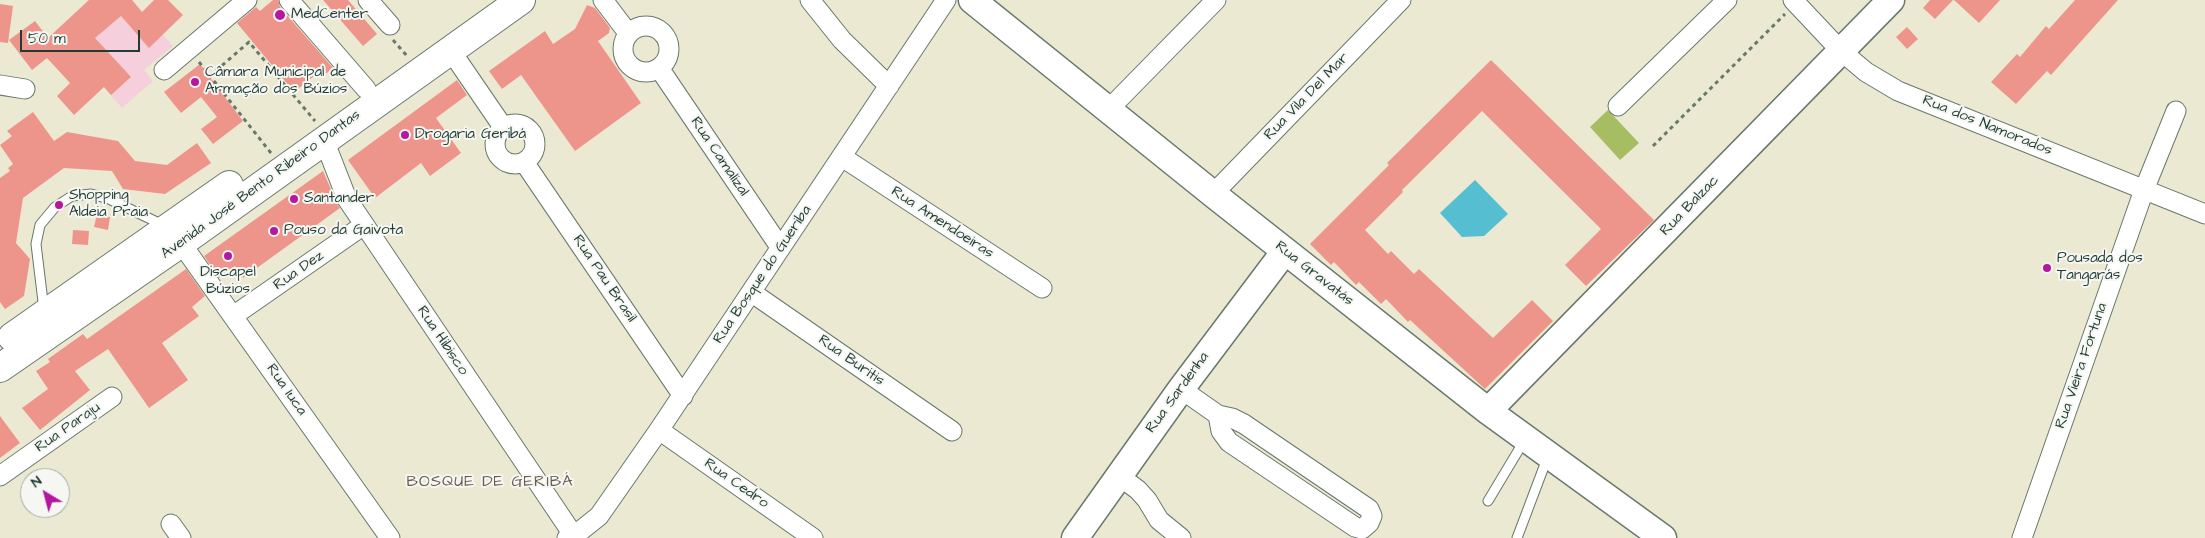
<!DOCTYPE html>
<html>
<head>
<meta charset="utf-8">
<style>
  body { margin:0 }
  #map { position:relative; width:2205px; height:538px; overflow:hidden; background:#ece9d2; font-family:"Architects Daughter",sans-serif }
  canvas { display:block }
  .north { position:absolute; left:20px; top:468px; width:50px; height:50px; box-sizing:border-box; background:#f6f6f2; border:1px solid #a0aca6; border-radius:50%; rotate:323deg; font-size:14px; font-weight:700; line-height:20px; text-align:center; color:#1f3d34 }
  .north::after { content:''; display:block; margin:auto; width:18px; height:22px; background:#b5179e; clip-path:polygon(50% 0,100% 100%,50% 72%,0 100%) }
  .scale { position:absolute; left:20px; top:30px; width:120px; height:22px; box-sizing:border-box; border:2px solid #1f3d34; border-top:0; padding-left:6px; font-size:15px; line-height:18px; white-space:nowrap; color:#1f3d34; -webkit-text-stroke:4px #f6f6f2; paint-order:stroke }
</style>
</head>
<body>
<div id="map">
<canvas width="2205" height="538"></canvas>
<div class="north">N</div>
<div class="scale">50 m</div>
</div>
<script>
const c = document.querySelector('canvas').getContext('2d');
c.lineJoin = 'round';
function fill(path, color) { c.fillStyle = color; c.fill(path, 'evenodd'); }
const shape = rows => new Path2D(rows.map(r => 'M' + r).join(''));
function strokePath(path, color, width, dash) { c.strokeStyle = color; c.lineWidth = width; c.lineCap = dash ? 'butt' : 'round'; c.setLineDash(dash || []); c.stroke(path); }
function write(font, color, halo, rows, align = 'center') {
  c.font = font + ' "Architects Daughter",sans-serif'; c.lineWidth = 4; c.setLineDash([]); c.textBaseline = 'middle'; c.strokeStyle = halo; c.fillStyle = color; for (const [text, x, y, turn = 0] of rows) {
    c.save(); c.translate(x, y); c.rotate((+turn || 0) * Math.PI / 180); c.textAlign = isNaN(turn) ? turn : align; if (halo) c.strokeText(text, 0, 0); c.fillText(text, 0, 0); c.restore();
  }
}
const built = shape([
  [89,0,132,0,173,46,144,70,153,81,122,108,56,31]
]);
const green = shape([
  [1608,110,1639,143,1620,160,1590,127]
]);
const water = shape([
  [1475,180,1508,214,1484,236,1462,237,1440,213]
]);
const building = shape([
  [89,0,132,0,142,12,154,0,168,0,183,15,149,48,121,16,95,38,131,77,111,95,104,87,74,115,57,96,70,83,47,58,32,70,9,40,35,21,48,38],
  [273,0,278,0,280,7,333,68,322,77,318,73,294,92,237,23,256,7,260,11],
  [323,0,348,0,377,34,363,46],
  [1930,0,1953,0,1935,19,1923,8],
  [1954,0,2000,0,1979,23],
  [2075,0,2118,0,2051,75,2047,71,2016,104,1991,82,2017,54,2020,57,2046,26,2049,29],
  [0,4,13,6,8,43,0,42],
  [587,5,595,8,610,28,609,33,598,41,641,103,575,151,521,75,502,89,489,71,545,31,553,44,575,29],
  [1907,27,1918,39,1907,49,1896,37],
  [1491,60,1654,220,1586,286,1565,265,1601,229,1482,111,1402,190,1403,192,1365,230,1388,254,1391,251,1414,274,1419,269,1493,338,1532,300,1553,321,1485,389,1410,320,1408,322,1386,299,1381,304,1359,282,1356,285,1334,262,1331,265,1310,244,1389,165,1387,163],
  [200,64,243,121,213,144,201,129,217,117,201,97,181,113,164,92],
  [457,80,467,95,436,118,461,153,430,176,421,163,375,198,348,160],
  [33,112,54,141,67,132,118,141,135,161,167,165,197,143,211,163,165,194,123,189,112,171,64,168,23,198,16,243,30,259,24,296,5,309,0,302,0,178,10,171,8,168,13,164,0,145,12,136,7,131],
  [323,171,333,194,332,196,340,208,243,278,235,266,219,278,204,256],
  [97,214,110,217,108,230,94,227],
  [73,230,89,231,88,245,72,244],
  [186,269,205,296,192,307,199,316,162,343,188,380,149,408,108,349,75,371,90,390,40,430,22,408,48,389,36,371,50,362,48,359,83,334,87,339],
  [0,416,20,443,0,458]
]);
const path = shape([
  [393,40,407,56],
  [199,62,271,153],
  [210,76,249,42,315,121],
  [1653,146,1785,14]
]);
const lane = shape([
  [44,310,36,244,40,225,55,207,72,196,91,194,109,199,163,225],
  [1488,501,1524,441],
  [1517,538,1548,456]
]);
const street = shape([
  [289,0,366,89],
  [368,0,390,25],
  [603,0,628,33],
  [810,0,842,40,889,86],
  [1793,0,1841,51,1866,72,1898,91,2205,214],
  '623 49a23 23 0 1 1 46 0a23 23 0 1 1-46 0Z',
  [451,51,503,127],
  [659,68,780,247],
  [164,70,247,0],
  [0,85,25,89],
  [1618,106,1727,0],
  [1109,109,1216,0],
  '495 144a20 20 0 1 1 40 0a20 20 0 1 1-40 0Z',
  [324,140,347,199,574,536],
  [842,157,1042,288],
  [524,162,683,396],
  [1213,194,1401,0],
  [181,243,390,538],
  [751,292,952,431],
  [233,316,364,225],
  [1181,389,1218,415,1232,418,1244,424,1369,509,1372,516,1369,523,1362,529,1355,527,1229,442,1221,431,1218,415],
  [659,430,813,538],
  [1118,475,1138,490,1147,500,1159,520,1181,538],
  [0,476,112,397],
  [171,524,181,538],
  [567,538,574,536,599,516,659,430,946,0],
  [2022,538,2144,190,2176,111]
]);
const secondary = shape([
  [972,0,1213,194,1488,411,1663,538],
  [1488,411,1891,0],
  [1075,538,1181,389,1285,251]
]);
const primary = shape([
  [12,337,229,185],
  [0,368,181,243,521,0]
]);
const markers = [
  [280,15,6,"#b5179e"],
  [195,82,5,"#b5179e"],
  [405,135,5,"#b5179e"],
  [294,199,5,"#b5179e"],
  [59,205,5,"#b5179e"],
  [274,231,5,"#b5179e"],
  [228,256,5,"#b5179e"],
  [2047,268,5,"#b5179e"]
];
const poiNames = [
  ["MedCenter",291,15],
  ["Câmara Municipal de",205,73],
  ["Armação dos Búzios",205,90],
  ["Drogaria Geribá",415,135],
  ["Shopping",69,196],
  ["Aldeia Praia",69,213],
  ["Santander",304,199],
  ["Pouso da Gaivota",284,231],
  ["Pousada dos",2057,259],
  ["Tangarás",2057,276],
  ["Discapel",228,273,"center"],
  ["Búzios",228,290,"center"]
];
const streetNames = [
  ["Rua Vila Del Mar",1307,97,-46],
  ["Rua dos Namorados",1987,126,22],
  ["Rua Camalizal",719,157,56],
  ["Avenida José Bento Ribeiro Dantas",261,185,-36],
  ["Rua Balzac",1690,206,-46],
  ["Rua Amendoeiras",942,223,33],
  ["Rua Dez",299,271,-35],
  ["Rua Gravatás",1314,274,38],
  ["Rua Bosque do Gueriba",763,275,-56],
  ["Rua Pau Brasil",604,279,56],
  ["Rua Hibisco",442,341,56],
  ["Rua Buritis",851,361,35],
  ["Rua Vieira Fortuna",2082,366,-71],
  ["Rua Iuca",286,390,55],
  ["Rua Sardenha",1178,393,-54],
  ["Rua Paraju",68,428,-35],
  ["Rua Cedro",736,484,35]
];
const neighbourhoodNames = [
  ["BOSQUE DE GERIBÁ",490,483]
];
fill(built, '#f5cfdb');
fill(green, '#a7bd61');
fill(water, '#55bfd1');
fill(building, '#ee958b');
strokePath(lane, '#67796b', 11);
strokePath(street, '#67796b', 21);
strokePath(secondary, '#67796b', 29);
strokePath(primary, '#67796b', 30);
strokePath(path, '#67796b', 3, [4, 4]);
strokePath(lane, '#fff', 9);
strokePath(street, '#fff', 19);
strokePath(secondary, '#fff', 26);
strokePath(primary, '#fff', 28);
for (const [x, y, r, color] of markers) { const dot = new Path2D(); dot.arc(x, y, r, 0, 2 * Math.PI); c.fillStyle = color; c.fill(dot); strokePath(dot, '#f6f6f2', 2); }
write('15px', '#1f3d34', '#f6f6f2', poiNames, 'left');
write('15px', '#1f3d34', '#f6f6f2', streetNames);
c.letterSpacing = '1px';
write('16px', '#675c52', '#f6f6f2', neighbourhoodNames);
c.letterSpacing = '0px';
</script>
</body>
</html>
